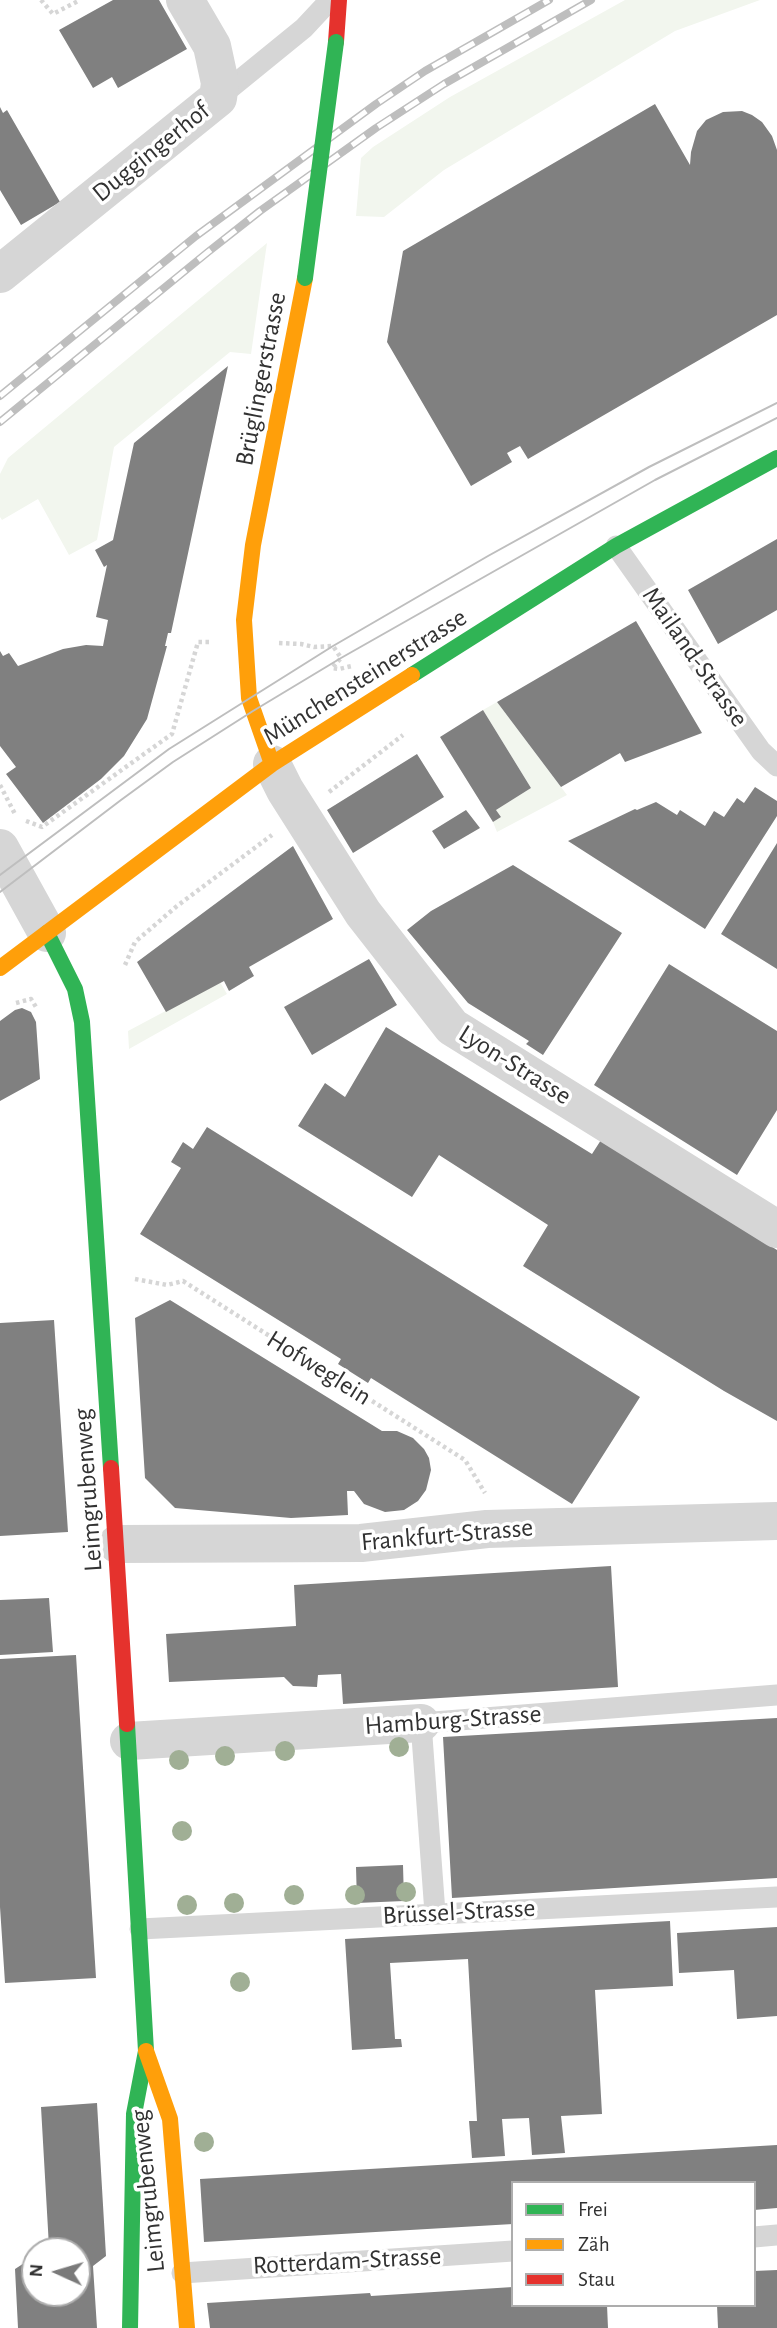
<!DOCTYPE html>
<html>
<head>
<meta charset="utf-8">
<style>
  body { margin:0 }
  #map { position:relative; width:777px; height:2328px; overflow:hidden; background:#fff; font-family:"Alegreya Sans",sans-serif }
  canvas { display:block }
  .legend { position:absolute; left:511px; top:2181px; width:245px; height:126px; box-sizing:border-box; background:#fff; border:2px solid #adadad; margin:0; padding:9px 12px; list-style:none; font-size:21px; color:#323232 }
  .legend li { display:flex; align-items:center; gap:14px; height:35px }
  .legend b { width:35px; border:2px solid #adadad }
  .north { position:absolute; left:21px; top:2237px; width:70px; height:70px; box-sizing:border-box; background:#fff; border:2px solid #adadad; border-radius:50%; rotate:274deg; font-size:19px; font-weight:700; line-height:28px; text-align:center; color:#323232 }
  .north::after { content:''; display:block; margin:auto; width:24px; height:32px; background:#7a7a7a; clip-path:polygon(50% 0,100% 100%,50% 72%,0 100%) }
</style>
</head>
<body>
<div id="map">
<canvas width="777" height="2328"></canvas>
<ul class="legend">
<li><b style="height:9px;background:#30b455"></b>Frei</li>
<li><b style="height:9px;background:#ff9f0a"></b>Zäh</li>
<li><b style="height:9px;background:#e5322d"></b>Stau</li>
</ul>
<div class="north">N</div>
</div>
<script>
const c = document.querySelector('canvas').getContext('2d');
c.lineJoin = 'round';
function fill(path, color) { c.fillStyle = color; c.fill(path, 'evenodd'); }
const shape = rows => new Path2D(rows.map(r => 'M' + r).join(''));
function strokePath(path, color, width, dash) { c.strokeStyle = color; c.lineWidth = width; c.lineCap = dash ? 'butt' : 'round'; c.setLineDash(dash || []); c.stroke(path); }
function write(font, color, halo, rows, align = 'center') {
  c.font = font + ' "Alegreya Sans",sans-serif'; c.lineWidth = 7; c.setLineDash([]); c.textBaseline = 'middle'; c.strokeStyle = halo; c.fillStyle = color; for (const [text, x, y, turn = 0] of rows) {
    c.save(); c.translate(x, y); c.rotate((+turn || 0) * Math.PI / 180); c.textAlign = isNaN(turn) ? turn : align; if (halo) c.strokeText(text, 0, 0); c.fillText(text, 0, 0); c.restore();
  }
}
const green = shape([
  [625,0,760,0,675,31,444,170,384,217,356,216,361,158,373,147,450,97],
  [267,243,251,354,230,352,114,447,97,540,69,555,38,499,2,520,0,517,0,474,8,458],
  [497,702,567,795,497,832,493,822,501,817,496,810,531,788,483,710],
  [220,982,227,994,129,1049,128,1031]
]);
const building = shape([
  [113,0,159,0,187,49,118,88,112,77,93,88,59,30],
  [655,104,690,165,691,152,697,131,706,120,723,112,742,111,752,115,762,122,772,136,777,150,777,315,528,459,520,446,507,453,512,462,471,486,387,342,403,251],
  [0,107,3,113,7,110,60,202,21,225,0,190],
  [228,366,171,633,168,633,165,646,167,646,147,719,124,756,101,779,43,823,6,774,16,767,0,746,0,651,3,656,9,653,18,666,63,649,86,645,103,646,108,620,96,617,107,565,104,567,95,550,113,540,134,443],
  [777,539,777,610,718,644,688,590],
  [636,621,702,733,625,762,620,753,561,787,497,702],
  [483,710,531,788,496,810,501,817,493,822,440,737],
  [417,754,444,797,353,853,327,810],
  [755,787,777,801,777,816,705,929,568,841,635,809,637,810,656,802,677,815,680,810,705,826,714,811,724,817,737,798,744,803],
  [466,810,480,828,444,849,432,831],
  [777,843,777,969,721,934],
  [293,846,333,919,249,967,254,976,229,991,224,981,166,1012,137,962],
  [513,865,622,933,543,1055,526,1044,529,1041,468,1003,407,930,431,911],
  [369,959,397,1005,312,1055,284,1007],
  [669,964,777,1031,777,1110,737,1175,594,1085],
  [22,1008,31,1012,36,1022,40,1079,0,1101,0,1021,15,1010],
  [386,1027,592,1154,601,1140,777,1250,777,1421,724,1391,523,1266,548,1225,439,1155,412,1197,298,1126,325,1083,345,1097],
  [207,1127,640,1397,572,1504,371,1378,368,1383,338,1364,341,1359,140,1234,181,1168,171,1162,183,1142,193,1149],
  [170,1300,382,1431,397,1431,413,1438,424,1449,429,1458,431,1470,426,1490,418,1501,404,1510,385,1512,364,1504,354,1491,347,1491,348,1515,291,1518,175,1508,145,1478,135,1318],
  [54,1320,68,1532,0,1536,0,1323],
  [611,1566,618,1687,343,1704,341,1674,318,1675,317,1687,293,1686,284,1677,169,1682,166,1634,296,1626,294,1585],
  [49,1598,53,1652,0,1655,0,1600],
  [76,1655,96,1978,5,1983,0,1907,0,1659],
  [777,1718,777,1878,452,1898,443,1737],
  [403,1865,404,1901,357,1903,356,1867],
  [670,1921,673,1986,595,1990,602,2114,561,2116,565,2153,532,2155,529,2118,502,2119,505,2156,472,2158,469,2121,477,2121,468,1959,390,1963,395,2039,401,2039,402,2047,352,2050,345,1939],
  [777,1927,777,2016,737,2019,734,1970,679,1973,677,1933],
  [97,2103,106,2256,93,2266,97,2328,18,2328,15,2269,35,2256,35,2293,77,2293,77,2251,43,2251,49,2247,41,2107],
  [777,2145,777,2208,754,2210,754,2183,513,2183,513,2224,204,2242,200,2179],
  [777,2270,777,2328,718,2328,717,2305,754,2305,754,2271],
  [513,2287,513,2305,607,2305,608,2328,210,2328,207,2303,370,2293,371,2296]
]);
const path = shape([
  [41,0,53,14,80,0],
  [279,643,301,644,314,647,333,646,341,658,332,668,339,669,352,666],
  [0,785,16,816],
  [329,792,403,735],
  [26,821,42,827,172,734,198,642,211,642],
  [125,965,135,942,177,906,272,835],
  [16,1003,31,999,36,1007],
  [135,1279,167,1285,183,1281,465,1460,485,1493]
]);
const lane = shape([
  [218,98,304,28,330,0],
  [616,546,761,751,777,766],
  [435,1913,421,1723,777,1695],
  [140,1929,777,1897],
  [754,2237,777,2235],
  [182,2273,513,2251]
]);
const street = shape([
  [0,274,218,98,220,83,212,46,185,0],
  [272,764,285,790,363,913,452,1027,777,1229],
  [0,848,47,933],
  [117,1544,361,1543,487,1529,777,1521],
  [129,1741,421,1723]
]);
const fast = shape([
  [412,675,616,546,777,458],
  [47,933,75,989,82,1022,111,1468],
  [127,1724,146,2051,134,2114,130,2328]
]);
const slow = shape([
  [272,764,249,698,244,620,253,545,305,278],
  [0,968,272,764,412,675],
  [146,2051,170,2119,187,2328]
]);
const jam = shape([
  [336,42,339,0],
  [111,1468,127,1724]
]);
const tram = shape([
  [0,875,169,749,333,646,488,556,649,467,777,403],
  [0,892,121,800,173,762,253,711,341,658,655,480,777,418]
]);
const rail = shape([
  [0,396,196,236,376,104,425,71,549,0],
  [0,422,208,252,260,211,376,128,444,84,591,0]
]);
const fastBridge = shape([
  [305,278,336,42]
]);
const trees = [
  [399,1747],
  [285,1751],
  [225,1756],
  [179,1760],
  [182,1831],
  [406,1892],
  [294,1895],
  [355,1895],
  [234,1903],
  [187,1905],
  [240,1982],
  [204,2142]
];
const streetNames = [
  ["Duggingerhof",151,152,-39],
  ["Brüglingerstrasse",261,379,-79],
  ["Mailand-Strasse",695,657,55],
  ["Münchensteinerstrasse",365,677,-32],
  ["Lyon-Strasse",515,1065,32],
  ["Hofweglein",319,1368,32],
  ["Leimgrubenweg",88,1490,-94],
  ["Frankfurt-Strasse",447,1535,-5],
  ["Hamburg-Strasse",453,1720,-4],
  ["Brüssel-Strasse",459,1912,-3],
  ["Leimgrubenweg",148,2191,-96],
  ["Rotterdam-Strasse",347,2261,-3]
];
fill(green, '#f2f6ee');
fill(building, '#808080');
strokePath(path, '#d6d6d6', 4.5, [3.5, 3.5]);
strokePath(lane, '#d6d6d6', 21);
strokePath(street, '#d6d6d6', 38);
strokePath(fast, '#30b455', 16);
strokePath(slow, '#ff9f0a', 16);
strokePath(jam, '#e5322d', 16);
strokePath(tram, '#bebebe', 2);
strokePath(rail, '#bebebe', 8);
strokePath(rail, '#fff', 5, [16]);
strokePath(fastBridge, '#30b455', 16);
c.fillStyle = '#a0af95';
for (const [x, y] of trees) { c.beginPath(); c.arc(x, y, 10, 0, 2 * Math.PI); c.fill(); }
write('26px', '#323232', '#fff', streetNames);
</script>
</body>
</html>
